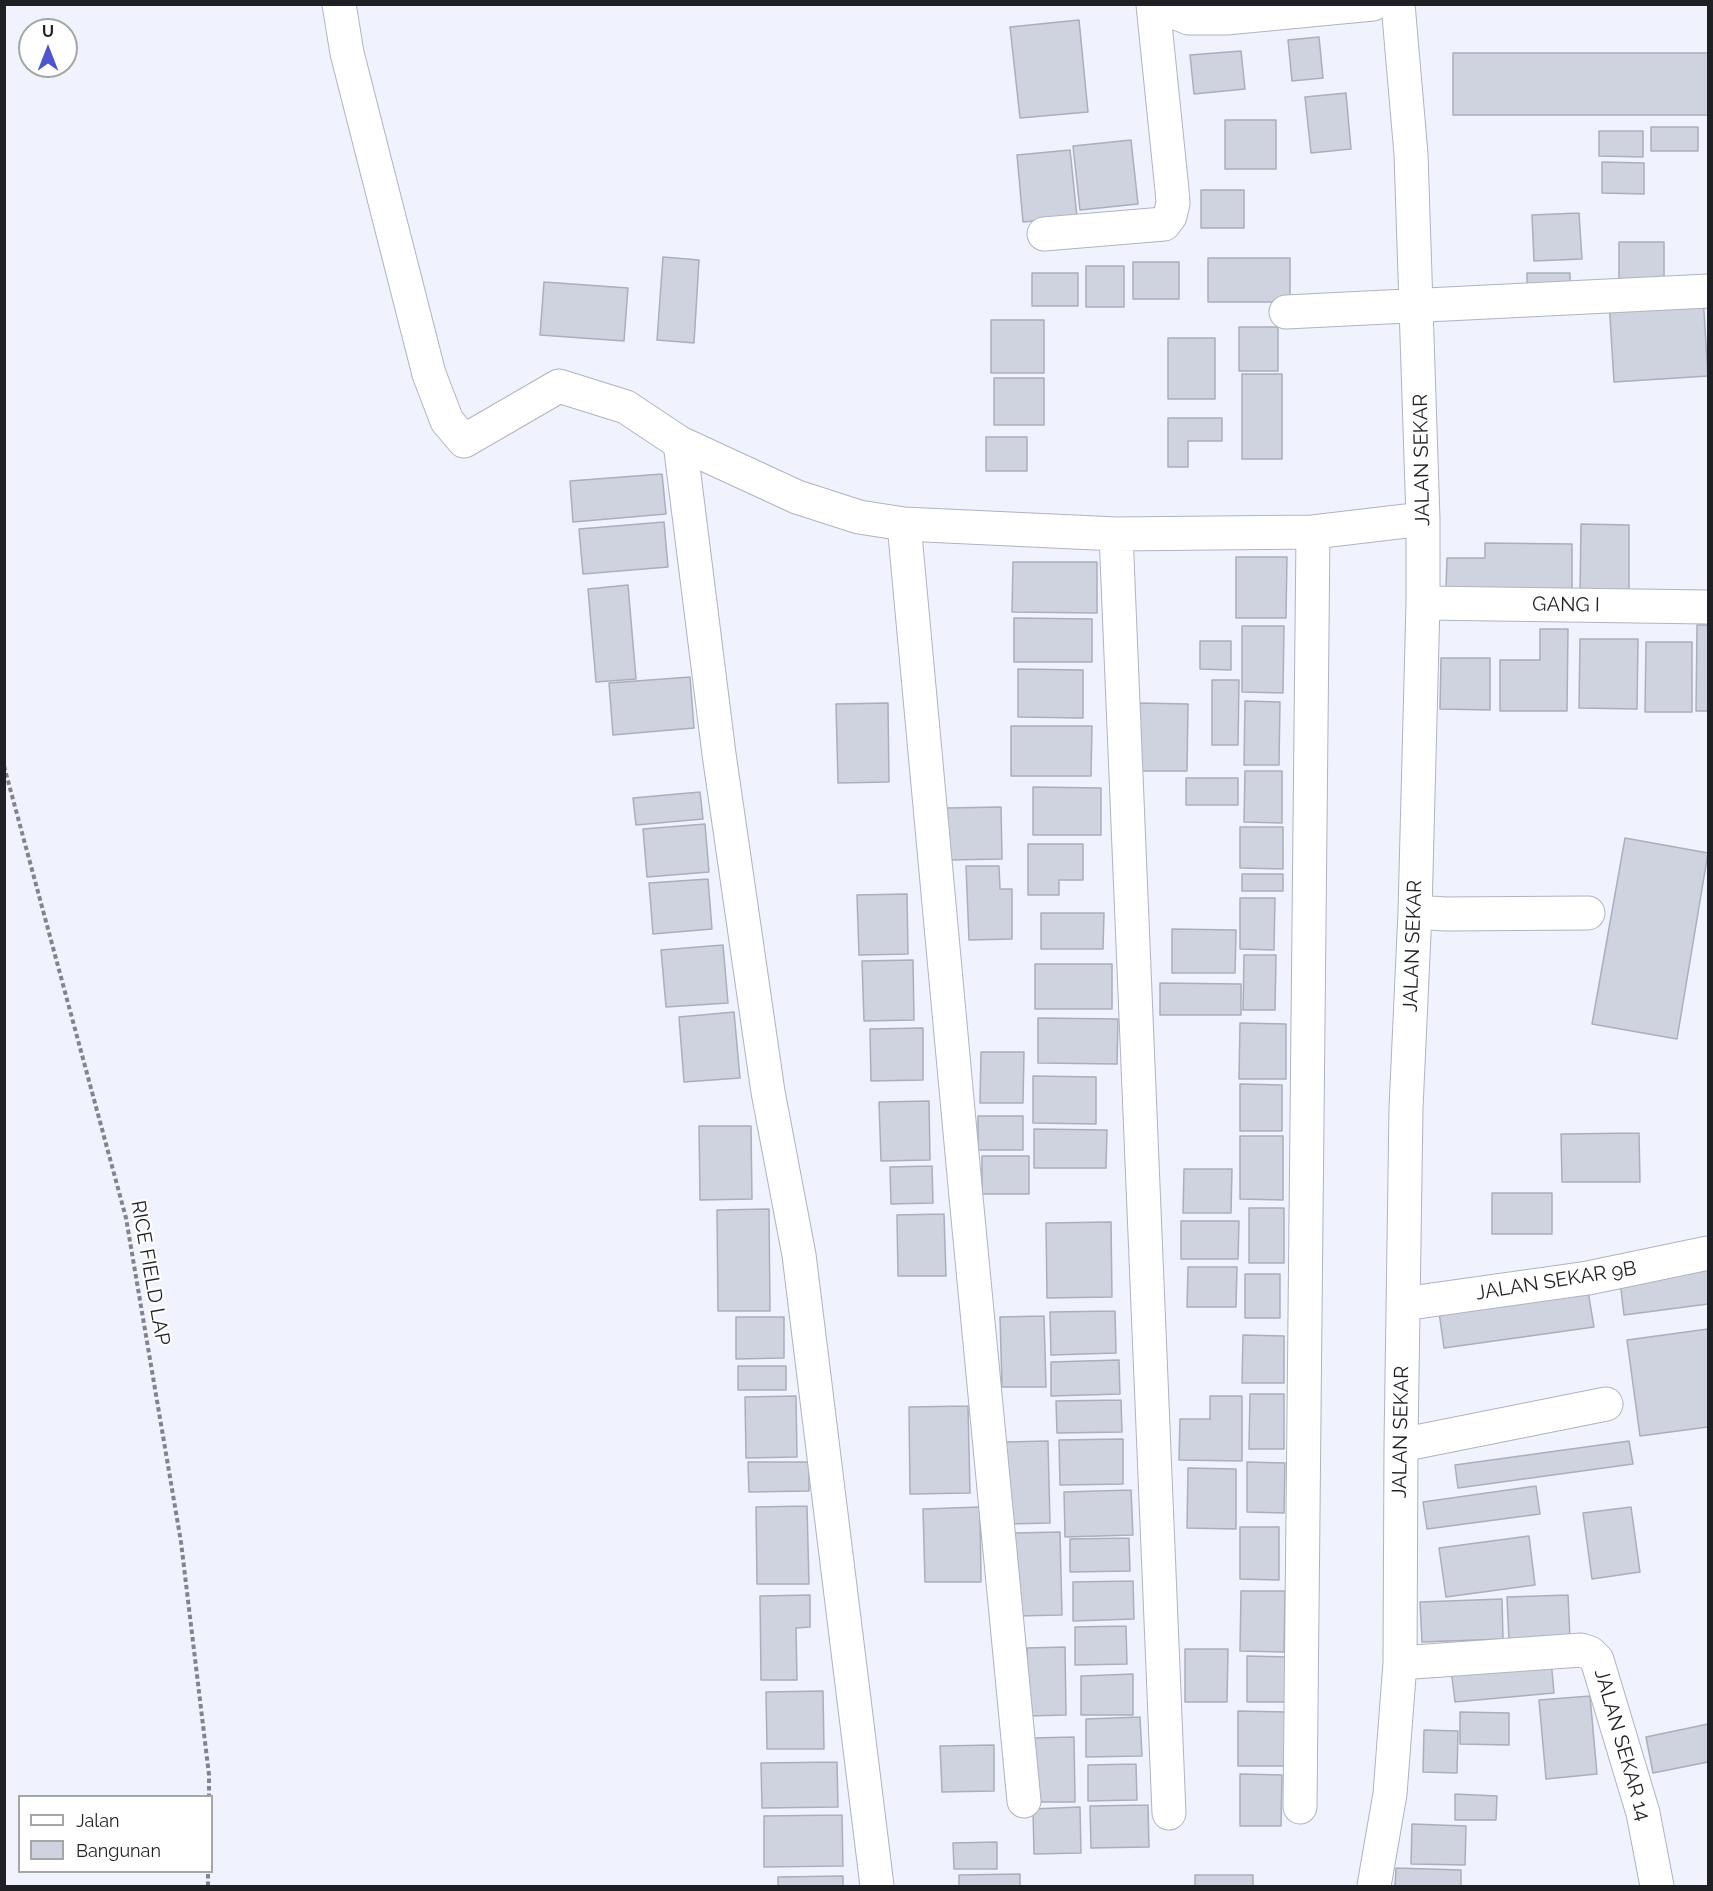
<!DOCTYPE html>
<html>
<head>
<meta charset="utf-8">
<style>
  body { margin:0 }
  #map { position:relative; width:1713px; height:1891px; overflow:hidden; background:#f0f3fd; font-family:Raleway,sans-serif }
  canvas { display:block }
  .frame { position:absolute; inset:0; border:6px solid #1f2024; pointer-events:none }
  .legend { position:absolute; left:18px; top:1795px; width:195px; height:78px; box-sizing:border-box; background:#fff; border:2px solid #a5a6a7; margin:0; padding:8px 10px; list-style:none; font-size:18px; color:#1f2024 }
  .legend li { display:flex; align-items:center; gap:12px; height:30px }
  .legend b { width:30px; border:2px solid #a5a6a7 }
  .north { position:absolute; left:18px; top:18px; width:60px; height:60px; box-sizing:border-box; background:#fff; border:2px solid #a5a6a7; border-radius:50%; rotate:0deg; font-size:16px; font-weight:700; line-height:24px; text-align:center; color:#1f2024 }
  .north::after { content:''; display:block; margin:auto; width:21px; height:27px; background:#4f56cc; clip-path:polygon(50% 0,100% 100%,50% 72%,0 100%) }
</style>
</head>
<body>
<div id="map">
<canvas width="1713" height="1891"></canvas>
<div class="frame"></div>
<ul class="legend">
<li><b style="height:8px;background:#fff"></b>Jalan</li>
<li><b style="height:16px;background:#cfd2df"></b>Bangunan</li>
</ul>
<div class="north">U</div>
</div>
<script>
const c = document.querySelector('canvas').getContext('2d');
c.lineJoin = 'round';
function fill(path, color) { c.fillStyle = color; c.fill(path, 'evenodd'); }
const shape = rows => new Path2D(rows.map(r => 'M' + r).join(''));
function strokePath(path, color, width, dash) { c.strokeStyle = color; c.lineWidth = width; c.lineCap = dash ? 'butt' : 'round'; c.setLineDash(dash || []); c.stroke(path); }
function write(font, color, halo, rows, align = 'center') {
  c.font = font + ' Raleway,sans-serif'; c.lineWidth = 4.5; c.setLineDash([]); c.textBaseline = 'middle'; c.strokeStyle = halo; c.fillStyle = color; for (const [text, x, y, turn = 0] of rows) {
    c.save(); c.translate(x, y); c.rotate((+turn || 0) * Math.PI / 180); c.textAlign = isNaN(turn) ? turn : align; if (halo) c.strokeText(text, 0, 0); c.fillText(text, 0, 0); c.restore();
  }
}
const building = shape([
  [1079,20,1088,112,1020,118,1010,27,1079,20],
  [1319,37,1323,78,1292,81,1288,40,1319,37],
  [1241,51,1245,89,1194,94,1190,55,1241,51],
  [1453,53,1708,53,1708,115,1453,115,1453,53],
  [1346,93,1351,149,1311,153,1305,97,1346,93],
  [1225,120,1276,120,1276,169,1225,169,1225,120],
  [1651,127,1698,127,1698,151,1651,151,1651,127],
  [1599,131,1643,131,1643,157,1599,156,1599,131],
  [1131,140,1138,204,1080,210,1073,146,1131,140],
  [1070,150,1077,217,1023,222,1017,155,1070,150],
  [1602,162,1644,163,1644,194,1602,193,1602,162],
  [1201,190,1244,190,1244,228,1201,228,1201,190],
  [1579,213,1582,259,1534,261,1532,215,1579,213],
  [1619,242,1664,242,1664,280,1619,280,1619,242],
  [663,257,699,260,694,343,657,340,663,257],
  [1208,258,1290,258,1290,302,1208,302,1208,258],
  [1133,262,1179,262,1179,299,1133,299,1133,262],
  [1086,266,1124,266,1124,307,1086,307,1086,266],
  [1032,273,1078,273,1078,306,1032,306,1032,273],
  [1527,273,1570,273,1570,294,1527,294,1527,273],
  [544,282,628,288,624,341,540,335,544,282],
  [1703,296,1708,376,1614,382,1609,301,1703,296],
  [991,320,1044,320,1044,373,991,373,991,320],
  [1239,327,1278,327,1278,371,1239,371,1239,327],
  [1168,338,1215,338,1215,399,1168,399,1168,338],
  [1242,374,1282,374,1282,459,1242,459,1242,374],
  [994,378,1044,378,1044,425,994,425,994,378],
  [1168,418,1222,418,1222,441,1188,441,1188,467,1168,467,1168,418],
  [986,437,1027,437,1027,471,986,471,986,437],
  [662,474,666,514,573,522,570,481,662,474],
  [664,522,668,567,583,574,579,529,664,522],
  [1581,524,1629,525,1629,595,1580,595,1581,524],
  [1485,543,1572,544,1572,592,1446,588,1447,558,1485,558,1485,543],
  [1236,557,1287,557,1286,618,1236,618,1236,557],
  [1013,562,1097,562,1097,613,1012,612,1013,562],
  [628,585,636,679,596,682,588,589,628,585],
  [1014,618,1092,619,1092,662,1014,662,1014,618],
  [1697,625,1708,625,1708,711,1696,711,1697,625],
  [1242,626,1284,626,1283,693,1242,692,1242,626],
  [1540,629,1568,629,1567,711,1500,711,1500,660,1540,660,1540,629],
  [1580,639,1638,639,1637,709,1579,708,1580,639],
  [1200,641,1231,641,1231,670,1200,669,1200,641],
  [1646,642,1692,642,1692,712,1645,712,1646,642],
  [1441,658,1490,658,1490,710,1440,709,1441,658],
  [1018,669,1083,670,1083,718,1018,717,1018,669],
  [690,677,694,728,613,735,609,683,690,677],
  [1212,680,1239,680,1238,745,1212,745,1212,680],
  [1245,701,1280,702,1279,765,1244,765,1245,701],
  [888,703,889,782,838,783,836,704,888,703],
  [1139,703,1188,704,1187,771,1139,771,1139,703],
  [1011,726,1092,726,1091,776,1011,776,1011,726],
  [1245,771,1282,771,1282,823,1244,822,1245,771],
  [1186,778,1238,778,1238,805,1186,805,1186,778],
  [1033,787,1101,788,1101,835,1033,835,1033,787],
  [700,792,703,819,636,825,633,798,700,792],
  [1001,807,1002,859,948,860,947,808,1001,807],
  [705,824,709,872,647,877,643,829,705,824],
  [1240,827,1283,827,1283,869,1240,868,1240,827],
  [1625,838,1708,853,1677,1039,1592,1024,1625,838],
  [1028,844,1083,844,1083,880,1059,880,1059,895,1028,895,1028,844],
  [966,866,999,866,1000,889,1012,889,1012,939,969,940,966,866],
  [1242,874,1283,874,1283,891,1242,891,1242,874],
  [708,879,712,929,653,934,649,883,708,879],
  [907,894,908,954,859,955,857,895,907,894],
  [1240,898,1275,898,1274,950,1240,949,1240,898],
  [1041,913,1104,913,1103,949,1041,949,1041,913],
  [1172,929,1236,930,1235,973,1172,973,1172,929],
  [723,945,728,1003,666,1007,661,950,723,945],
  [1244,955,1276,955,1275,1010,1243,1010,1244,955],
  [913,960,914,1020,864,1021,862,961,913,960],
  [1035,964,1112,964,1112,1009,1035,1009,1035,964],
  [1160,983,1241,984,1241,1015,1160,1015,1160,983],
  [734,1012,740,1078,684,1082,679,1017,734,1012],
  [1038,1018,1118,1019,1117,1064,1038,1063,1038,1018],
  [1240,1023,1286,1024,1286,1079,1239,1079,1240,1023],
  [923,1028,923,1080,871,1081,870,1029,923,1028],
  [981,1052,1024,1052,1023,1103,980,1103,981,1052],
  [1033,1076,1096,1077,1096,1124,1033,1123,1033,1076],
  [1240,1084,1282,1085,1282,1131,1240,1131,1240,1084],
  [929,1101,930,1160,881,1161,879,1102,929,1101],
  [978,1116,1023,1116,1023,1150,978,1150,978,1116],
  [699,1126,751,1126,752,1199,700,1200,699,1126],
  [1034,1129,1107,1130,1106,1168,1034,1168,1034,1129],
  [1639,1133,1640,1182,1562,1182,1561,1134,1639,1133],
  [1240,1136,1283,1136,1283,1200,1240,1199,1240,1136],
  [982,1156,1029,1156,1029,1194,982,1194,982,1156],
  [932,1166,933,1203,891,1204,890,1167,932,1166],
  [1184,1169,1232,1169,1231,1213,1183,1213,1184,1169],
  [1492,1193,1552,1193,1552,1234,1492,1234,1492,1193],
  [1249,1208,1284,1208,1284,1263,1249,1263,1249,1208],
  [769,1209,770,1311,718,1311,717,1210,769,1209],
  [944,1214,946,1276,898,1276,897,1215,944,1214],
  [1181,1221,1239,1221,1238,1259,1181,1259,1181,1221],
  [1111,1222,1112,1297,1047,1298,1046,1223,1111,1222],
  [1188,1267,1237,1267,1236,1307,1187,1307,1188,1267],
  [1708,1269,1708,1304,1624,1315,1620,1281,1708,1269],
  [1245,1274,1280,1274,1280,1318,1245,1318,1245,1274],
  [1588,1291,1594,1327,1444,1348,1439,1312,1588,1291],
  [1115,1311,1116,1353,1051,1355,1050,1312,1115,1311],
  [1044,1316,1046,1387,1002,1387,1000,1317,1044,1316],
  [736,1317,784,1317,784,1358,736,1359,736,1317],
  [1708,1329,1708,1427,1640,1436,1627,1340,1708,1329],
  [1243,1335,1284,1336,1284,1383,1242,1383,1243,1335],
  [1119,1360,1120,1394,1051,1396,1051,1362,1119,1360],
  [738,1366,786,1366,786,1390,738,1390,738,1366],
  [1250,1394,1284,1394,1284,1449,1249,1449,1250,1394],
  [796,1396,797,1457,746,1458,745,1397,796,1396],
  [1210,1396,1242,1396,1242,1461,1179,1460,1180,1419,1210,1419,1210,1396],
  [1121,1400,1122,1432,1057,1433,1056,1401,1121,1400],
  [968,1406,970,1493,910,1494,909,1407,968,1406],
  [1123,1439,1123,1484,1060,1485,1059,1440,1123,1439],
  [1048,1441,1050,1523,1007,1524,1005,1442,1048,1441],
  [1629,1441,1633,1464,1458,1488,1455,1465,1629,1441],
  [748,1462,809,1462,809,1491,749,1492,748,1462],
  [1247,1462,1285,1463,1284,1513,1247,1512,1247,1462],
  [1188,1468,1236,1469,1236,1529,1187,1528,1188,1468],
  [1536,1486,1540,1514,1427,1529,1423,1502,1536,1486],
  [1131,1490,1133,1535,1065,1537,1064,1492,1131,1490],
  [807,1506,809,1584,757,1584,756,1507,807,1506],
  [980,1507,981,1582,925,1582,923,1509,980,1507],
  [1631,1507,1640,1572,1592,1579,1583,1513,1631,1507],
  [1240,1527,1279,1527,1279,1580,1240,1579,1240,1527],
  [1060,1532,1062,1615,1016,1616,1014,1533,1060,1532],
  [1529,1536,1535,1585,1446,1597,1439,1548,1529,1536],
  [1129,1538,1130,1571,1070,1572,1070,1539,1129,1538],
  [1133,1581,1134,1619,1073,1621,1073,1582,1133,1581],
  [1241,1591,1285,1591,1284,1652,1240,1651,1241,1591],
  [810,1595,810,1627,796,1628,797,1680,761,1680,760,1596,810,1595],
  [1568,1595,1570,1638,1509,1640,1507,1597,1568,1595],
  [1502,1599,1503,1639,1422,1642,1420,1602,1502,1599],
  [1126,1626,1127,1664,1075,1665,1075,1627,1126,1626],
  [1065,1647,1066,1715,1028,1716,1027,1648,1065,1647],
  [1185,1649,1228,1649,1227,1702,1185,1702,1185,1649],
  [1247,1656,1288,1657,1287,1702,1247,1702,1247,1656],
  [1551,1660,1554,1693,1455,1702,1451,1669,1551,1660],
  [1133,1674,1133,1715,1081,1715,1081,1676,1133,1674],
  [823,1691,824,1749,767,1749,766,1692,823,1691],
  [1590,1696,1597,1774,1546,1779,1539,1700,1590,1696],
  [1238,1711,1287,1712,1287,1766,1238,1766,1238,1711],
  [1460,1712,1509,1713,1509,1745,1460,1744,1460,1712],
  [1140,1717,1142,1756,1086,1757,1086,1719,1140,1717],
  [1708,1724,1708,1762,1653,1773,1646,1737,1708,1724],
  [1424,1730,1458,1731,1457,1773,1423,1772,1424,1730],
  [1074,1737,1075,1802,1034,1802,1033,1738,1074,1737],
  [994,1745,994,1791,942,1792,940,1746,994,1745],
  [837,1762,838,1807,762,1808,761,1763,837,1762],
  [1136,1764,1137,1800,1088,1801,1088,1765,1136,1764],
  [1240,1774,1282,1775,1281,1826,1240,1826,1240,1774],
  [1455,1794,1497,1796,1496,1820,1455,1820,1455,1794],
  [1148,1805,1149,1847,1091,1848,1090,1806,1148,1805],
  [1080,1807,1081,1853,1034,1854,1033,1809,1080,1807],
  [842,1815,843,1866,764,1867,764,1816,842,1815],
  [1412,1824,1466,1826,1465,1865,1411,1864,1412,1824],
  [997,1842,997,1869,954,1869,953,1843,997,1842],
  [1396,1868,1461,1870,1461,1886,1395,1886,1396,1868],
  [1020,1874,1020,1886,959,1886,959,1875,1020,1874],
  [1195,1875,1253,1875,1253,1886,1195,1886,1195,1875],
  [843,1876,843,1886,778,1886,778,1877,843,1876]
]);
const path = shape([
  [4,766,126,1218,181,1542,209,1775,209,1796],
  [208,1886,208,1872]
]);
const minor = shape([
  [339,4,347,53,429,374,447,421,464,441,559,386,626,407,680,443,797,497,859,517,904,524,1116,534,1313,532,1423,519],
  [1153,4,1189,18,1226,18,1373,4],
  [1044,234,1164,224,1170,216,1173,203,1172,190,1153,5],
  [1286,312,1708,291],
  [680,443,719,754,768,1092,799,1255,877,1886],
  [904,524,966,1197,1024,1801],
  [1116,534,1169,1813],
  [1423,603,1708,607],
  [1415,912,1446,914,1588,913],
  [1403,1304,1588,1278,1708,1253],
  [1401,1445,1606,1404],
  [1400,1663,1581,1650,1590,1653,1597,1660,1643,1813,1657,1886],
  [1300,1807,1313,532],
  [1374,1886,1390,1794,1400,1663,1401,1445,1406,1108,1415,912,1423,603,1423,519,1411,154,1398,4]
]);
const streetNames = [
  ["JALAN SEKAR",1422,460,-91],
  ["GANG I",1566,605,1],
  ["JALAN SEKAR",1413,946,-88],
  ["RICE FIELD LAP",150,1273,80],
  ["JALAN SEKAR 9B",1556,1281,-9],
  ["JALAN SEKAR",1401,1432,-89],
  ["JALAN SEKAR 14",1622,1745,74]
];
fill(building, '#cfd2df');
strokePath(building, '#abaebb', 1.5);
strokePath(minor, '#b0b3c0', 35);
strokePath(path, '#82848b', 4, [4.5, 3]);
strokePath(minor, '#fff', 33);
write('20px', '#1f2024', '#fff', streetNames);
</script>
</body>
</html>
